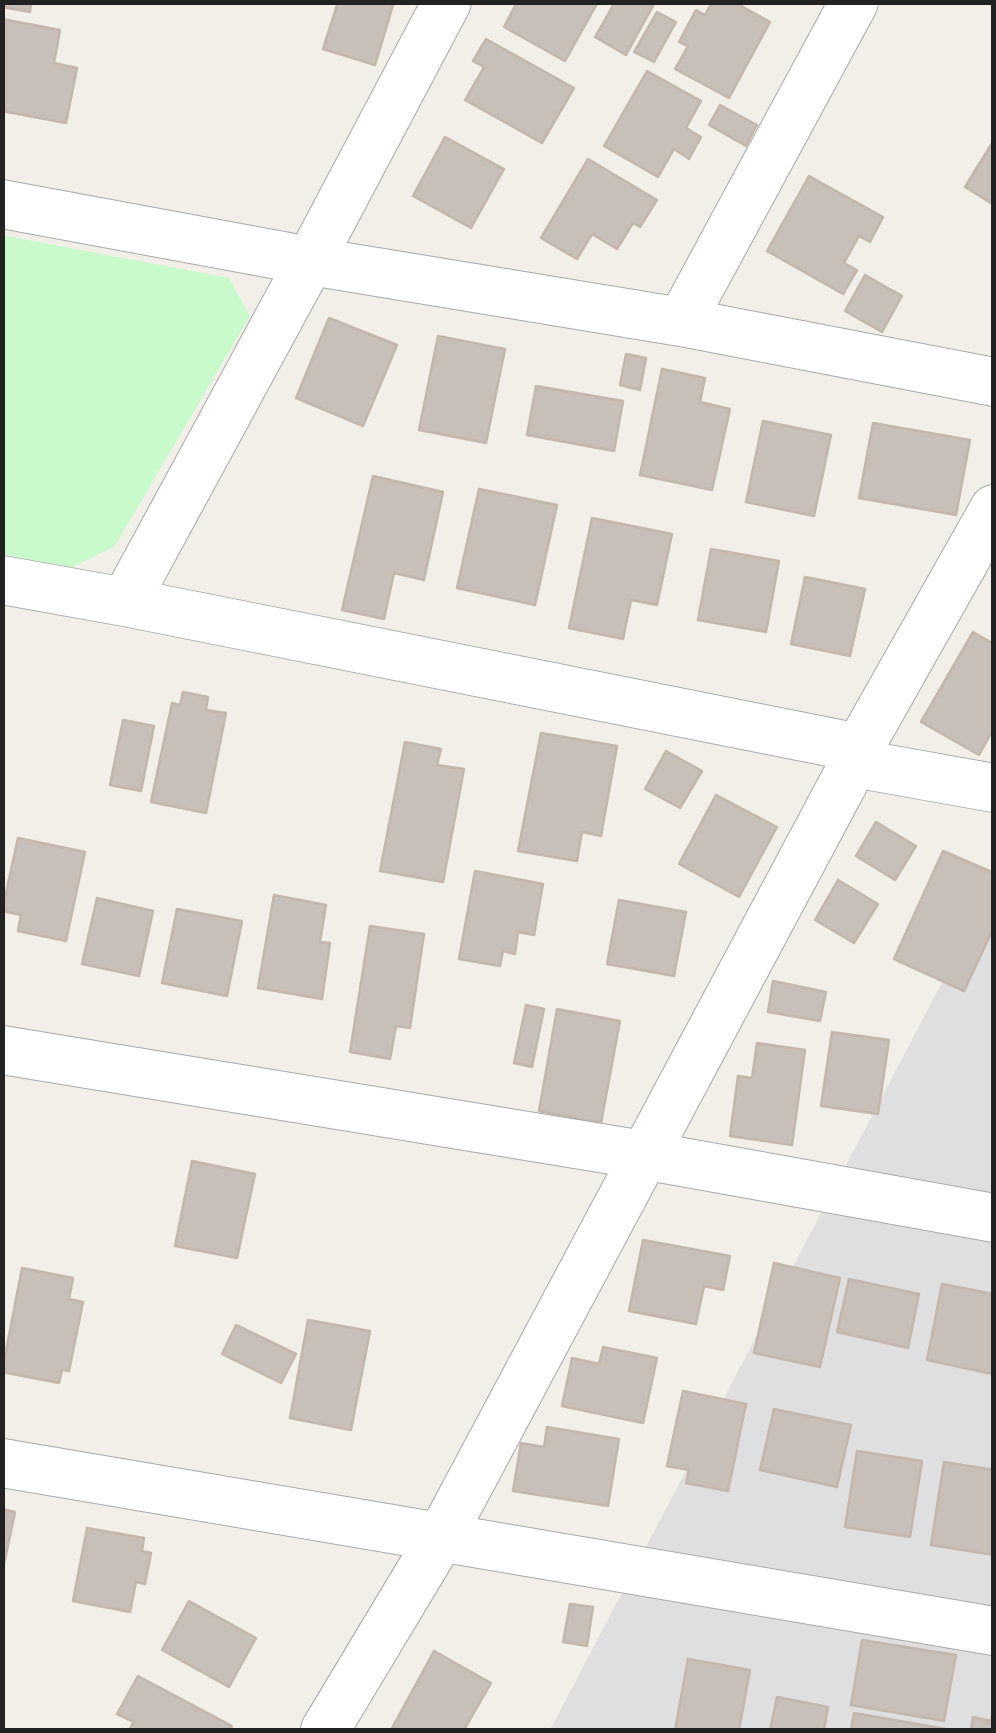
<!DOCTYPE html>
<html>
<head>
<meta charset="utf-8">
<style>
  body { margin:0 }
  #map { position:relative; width:996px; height:1733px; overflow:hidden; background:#f2efe9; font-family:Mulish,sans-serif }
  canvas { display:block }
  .frame { position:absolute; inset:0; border:5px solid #222; pointer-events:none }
</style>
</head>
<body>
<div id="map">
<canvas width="996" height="1733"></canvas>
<div class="frame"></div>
</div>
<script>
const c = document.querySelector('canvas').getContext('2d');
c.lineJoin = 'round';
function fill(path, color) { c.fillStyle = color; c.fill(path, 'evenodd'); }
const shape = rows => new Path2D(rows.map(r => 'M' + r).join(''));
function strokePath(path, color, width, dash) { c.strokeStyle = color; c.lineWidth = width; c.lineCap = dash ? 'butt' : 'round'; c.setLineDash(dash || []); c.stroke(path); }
const residential = shape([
  [993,885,993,1730,550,1730]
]);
const park = shape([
  [2,235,229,278,250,316,115,546,71,568,3,554]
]);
const building = shape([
  [2,2,31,2,30,12,2,7,2,2],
  [338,2,394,2,375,65,323,49,338,2],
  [517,2,598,2,565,61,504,27,517,2],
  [615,2,655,2,626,55,595,37,615,2],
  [712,2,734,2,770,22,729,98,675,69,688,46,679,42,696,10,705,15,712,2],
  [657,12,676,22,654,62,634,52,657,12],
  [2,19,60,30,54,63,77,68,66,123,2,111,2,19],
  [486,39,574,88,542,143,465,100,484,67,473,61,486,39],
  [647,71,701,101,686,128,701,137,689,159,674,149,658,177,604,146,647,71],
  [720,105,757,125,746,146,709,125,720,105],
  [445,137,504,169,471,228,413,196,445,137],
  [994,140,994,205,965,187,994,140],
  [588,159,657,200,640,227,633,223,617,249,592,234,577,259,541,238,588,159],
  [809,176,883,217,870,242,859,236,844,263,857,270,843,294,767,251,809,176],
  [865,275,902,296,882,332,845,311,865,275],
  [329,318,397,345,363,426,296,398,329,318],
  [438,336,505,349,486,443,419,430,438,336],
  [626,354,646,358,640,390,620,385,626,354],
  [662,369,705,378,700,402,730,409,712,490,640,475,662,369],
  [536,386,623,401,614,451,527,435,536,386],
  [763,421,831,435,814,516,746,502,763,421],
  [873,423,970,440,956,515,859,498,873,423],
  [373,476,443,492,424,580,394,573,384,619,342,610,373,476],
  [479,489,557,505,535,605,457,588,479,489],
  [592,518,672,534,657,605,631,600,623,639,569,628,592,518],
  [711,549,779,561,766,632,698,620,711,549],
  [805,577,865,589,850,656,791,644,805,577],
  [973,632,994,644,994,728,979,755,921,722,973,632],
  [183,692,208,697,206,710,226,713,206,813,151,802,172,703,180,705,183,692],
  [123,720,154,726,141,791,110,785,123,720],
  [541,733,617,746,601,836,582,832,577,861,518,851,541,733],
  [405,742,441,749,437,765,464,769,443,882,380,871,405,742],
  [666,751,702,771,680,808,645,789,666,751],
  [716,795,777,827,739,897,679,864,716,795],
  [876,822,916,846,895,880,856,856,876,822],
  [18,838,85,852,66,941,18,931,21,915,2,911,18,838],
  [943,851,994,873,994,927,964,991,894,959,943,851],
  [475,871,543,884,534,935,518,932,515,954,503,951,500,966,459,959,475,871],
  [838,880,878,904,854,943,815,920,838,880],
  [274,895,326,905,320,942,330,943,322,999,258,988,274,895],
  [97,898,153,911,139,976,82,964,97,898],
  [619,900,686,912,674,976,607,964,619,900],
  [177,909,242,921,227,996,162,983,177,909],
  [370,926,424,934,410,1028,396,1026,390,1059,350,1052,370,926],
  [773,981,826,992,820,1021,768,1012,773,981],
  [526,1005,544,1009,532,1067,514,1063,526,1005],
  [557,1009,620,1021,601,1123,539,1111,557,1009],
  [832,1032,889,1040,878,1114,821,1106,832,1032],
  [757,1043,805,1050,792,1145,730,1136,738,1076,752,1078,757,1043],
  [192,1161,255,1174,237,1258,175,1246,192,1161],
  [643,1240,730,1256,723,1290,704,1286,696,1324,629,1311,643,1240],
  [774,1263,840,1278,820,1367,754,1353,774,1263],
  [22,1268,73,1278,69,1299,83,1302,69,1371,62,1370,59,1383,2,1372,22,1268],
  [849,1279,919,1294,908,1348,837,1332,849,1279],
  [942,1284,994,1294,992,1374,927,1360,942,1284],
  [308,1320,370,1331,351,1430,290,1418,308,1320],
  [236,1325,296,1354,281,1383,222,1354,236,1325],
  [603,1347,657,1358,643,1423,562,1406,572,1358,599,1364,603,1347],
  [683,1391,746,1404,728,1491,686,1483,689,1470,667,1466,683,1391],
  [774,1409,851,1425,837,1487,760,1470,774,1409],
  [547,1427,619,1439,608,1506,513,1491,521,1443,544,1447,547,1427],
  [857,1451,922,1461,910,1537,845,1527,857,1451],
  [944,1462,994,1470,994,1555,931,1545,944,1462],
  [2,1509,15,1512,2,1574,2,1509],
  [87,1528,144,1538,142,1551,151,1553,145,1584,136,1582,130,1612,73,1601,87,1528],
  [189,1601,256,1638,229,1687,162,1650,189,1601],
  [570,1604,593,1607,587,1646,563,1642,570,1604],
  [862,1640,956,1655,944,1721,851,1705,862,1640],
  [434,1651,491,1683,464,1730,391,1730,434,1651],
  [688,1659,750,1670,739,1730,675,1730,688,1659],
  [138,1676,232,1726,229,1730,129,1730,134,1722,117,1714,138,1676],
  [777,1697,828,1707,824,1730,770,1730,777,1697],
  [994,1706,994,1730,971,1730,973,1717,991,1721,994,1706],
  [854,1713,952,1730,851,1730,854,1713]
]);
const street = shape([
  [2,204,310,261,681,322,994,382],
  [681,322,854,2],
  [2,580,125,602,859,748],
  [125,602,310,261,447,2],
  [854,763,994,788],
  [2,1050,643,1155,994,1218],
  [2,1463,994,1631],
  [325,1730,441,1537,854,763,859,748,994,509]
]);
fill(residential, '#e0dfdf');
fill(park, '#c8facc');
fill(building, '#c7bfb8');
strokePath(building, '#c4b6ab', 2.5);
strokePath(street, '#a9a9a9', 50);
strokePath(street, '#fff', 48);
</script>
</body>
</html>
